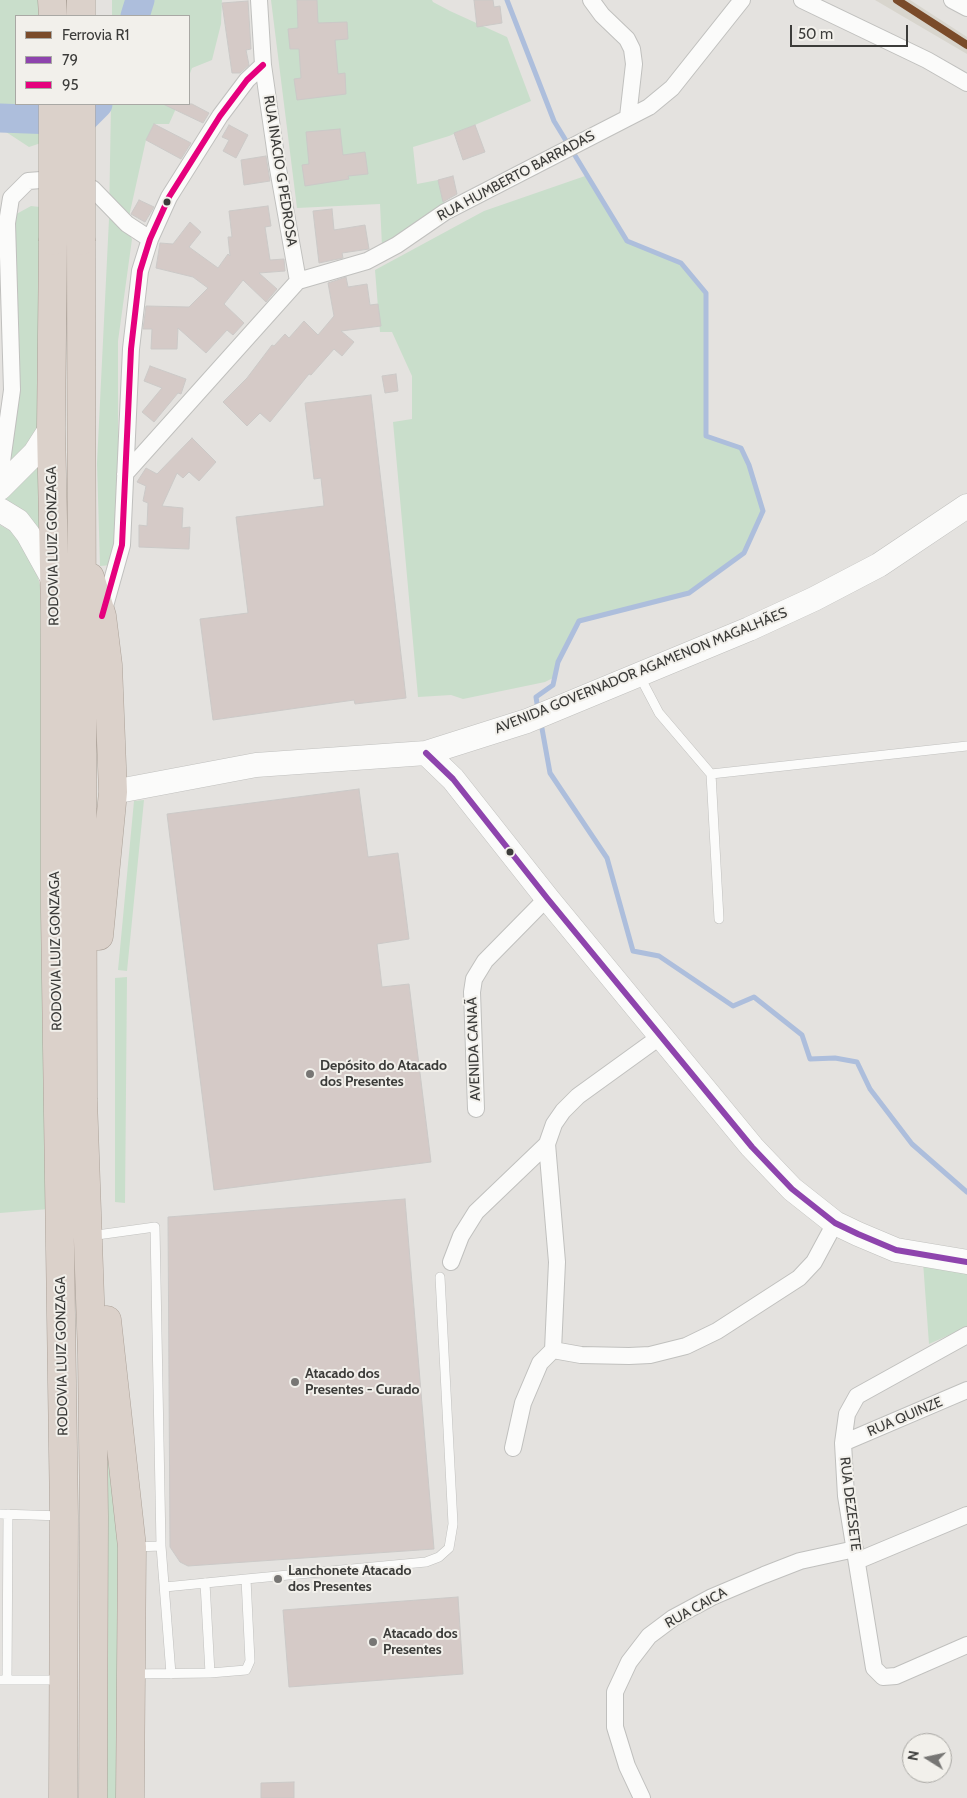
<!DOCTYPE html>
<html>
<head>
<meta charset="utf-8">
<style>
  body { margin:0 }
  #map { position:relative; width:967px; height:1798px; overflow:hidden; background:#e4e2df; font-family:Cabin,sans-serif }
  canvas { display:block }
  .legend { position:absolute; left:15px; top:15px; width:175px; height:90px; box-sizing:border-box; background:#f2f0eb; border:1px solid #a9a8a4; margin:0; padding:6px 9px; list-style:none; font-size:15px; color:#3c3c3a }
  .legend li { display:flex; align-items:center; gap:10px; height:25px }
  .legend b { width:25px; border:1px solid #a9a8a4 }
  .north { position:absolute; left:902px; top:1733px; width:50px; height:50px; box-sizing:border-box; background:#f2f0eb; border:1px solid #a9a8a4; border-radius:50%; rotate:280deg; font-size:14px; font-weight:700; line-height:20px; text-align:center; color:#3c3c3a }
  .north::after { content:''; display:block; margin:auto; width:18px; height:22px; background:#777674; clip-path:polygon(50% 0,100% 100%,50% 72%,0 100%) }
  .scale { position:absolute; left:790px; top:25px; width:118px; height:22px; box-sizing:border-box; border:2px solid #3c3c3a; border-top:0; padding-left:6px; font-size:15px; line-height:18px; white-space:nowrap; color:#3c3c3a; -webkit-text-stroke:4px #f2f0eb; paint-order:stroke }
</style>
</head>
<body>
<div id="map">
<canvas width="967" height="1798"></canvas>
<ul class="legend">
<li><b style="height:6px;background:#7a4b2a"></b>Ferrovia R1</li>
<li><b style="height:6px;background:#8e44ad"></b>79</li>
<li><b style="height:6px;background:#e5007d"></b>95</li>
</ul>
<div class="north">N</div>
<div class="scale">50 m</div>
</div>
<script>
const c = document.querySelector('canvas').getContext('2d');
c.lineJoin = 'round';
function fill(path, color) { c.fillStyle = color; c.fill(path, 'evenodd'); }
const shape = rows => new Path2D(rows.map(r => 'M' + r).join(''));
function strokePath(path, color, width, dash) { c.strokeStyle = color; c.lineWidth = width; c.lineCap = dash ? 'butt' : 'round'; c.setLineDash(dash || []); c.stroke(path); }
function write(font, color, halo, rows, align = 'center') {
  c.font = font + ' Cabin,sans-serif'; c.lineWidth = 4; c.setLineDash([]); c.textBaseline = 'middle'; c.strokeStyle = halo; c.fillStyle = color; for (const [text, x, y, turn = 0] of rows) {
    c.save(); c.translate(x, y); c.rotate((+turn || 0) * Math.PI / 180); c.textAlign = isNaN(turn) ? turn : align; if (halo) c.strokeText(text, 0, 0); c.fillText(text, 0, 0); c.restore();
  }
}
const built = shape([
  [875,0,910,0,967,37,967,54]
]);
const green = shape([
  [0,0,47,0,47,16,16,16,16,104,47,104,47,141,29,147,0,128],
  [112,0,222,0,221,24,212,60,192,68,189,76,189,16,112,16],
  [271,0,432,0,433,2,450,11,507,37,531,101,449,136,413,147,417,184,438,180,445,206,382,246,380,204,297,208],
  [111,104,178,104,169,124,154,124,146,140,126,230,132,239,118,341,118,515,112,565,100,566,97,463,109,219],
  [588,175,627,241,681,263,706,293,707,436,741,448,749,465,763,511,744,553,689,593,579,621,558,662,555,677,545,682,463,699,451,695,418,697,393,422,412,419,412,376,392,332,380,332,375,270,484,211],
  [31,206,40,207,43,416,36,440,5,478,11,217],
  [44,449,44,554,0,502],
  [0,525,19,536,32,557,40,585,49,1209,0,1213],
  [144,800,127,971,118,970,134,801],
  [127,977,125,1203,115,1202,115,978],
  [923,1262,967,1269,967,1327,929,1344],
  [101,1423,123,1530,125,1798,101,1798]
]);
const stream = shape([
  [507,0,554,121,627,241,681,263,706,293,706,436,741,448,749,465,763,511,744,553,689,593,579,621,558,662,553,685,536,697,538,710],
  [541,723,550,773,607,858,633,951,659,956,733,1006,754,997,802,1035,810,1059,835,1058,857,1062,870,1089,912,1144,967,1192]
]);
const river = shape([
  [135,16,140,0],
  [0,118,81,121,98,104]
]);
const building = shape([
  [297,0,317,0,318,23,347,22,348,39,335,40,338,74,345,73,346,94,297,100,294,79,301,78,299,49,290,49,288,29,298,28,297,0],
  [474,0,493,0,494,7,500,6,502,23,477,27,474,0],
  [248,1,251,49,246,50,249,65,240,73,232,73,222,3,248,1],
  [163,104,192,104,209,113,203,123,163,104],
  [154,124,191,143,181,159,146,140,154,124],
  [229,125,248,135,236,158,223,151,229,140,222,137,229,125],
  [475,125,485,152,463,160,454,133,475,125],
  [340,129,343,155,365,152,368,174,348,176,349,179,305,186,302,165,309,164,306,132,340,129],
  [266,156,270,181,244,185,241,160,266,156],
  [453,176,457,194,443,202,438,180,453,176],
  [139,200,154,207,145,222,131,214,139,200],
  [268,206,271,226,265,227,270,260,284,259,285,271,259,273,277,289,266,302,243,280,224,304,244,323,233,335,227,330,206,353,178,328,177,349,151,349,152,329,143,329,146,306,189,307,208,288,193,277,156,268,160,243,173,244,190,222,201,232,189,247,218,268,228,254,230,256,228,237,232,237,229,211,268,206],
  [332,209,334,230,365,225,369,249,342,253,343,258,319,263,313,211,332,209],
  [346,277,348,287,367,284,370,305,378,304,381,326,341,331,354,342,342,356,334,349,311,375,309,374,270,422,260,413,247,426,223,402,247,378,272,345,274,346,285,334,289,338,304,321,318,335,334,316,328,283,346,277],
  [150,366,186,379,181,394,178,393,154,422,142,412,162,388,144,381,150,366],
  [396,374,398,391,385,393,382,376,396,374],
  [371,395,406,698,355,704,354,700,213,720,200,619,248,613,236,517,324,506,321,478,314,479,305,403,371,395],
  [192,438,216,462,199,481,189,472,183,478,177,473,162,506,183,508,182,528,190,527,189,549,139,547,139,525,147,526,148,503,143,501,146,486,137,482,146,468,157,474,192,438],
  [359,789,368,857,398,853,409,939,377,944,382,987,409,984,431,1162,214,1190,167,814,359,789],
  [405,1199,434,1549,188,1566,180,1562,170,1547,168,1217,405,1199],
  [458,1597,463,1674,289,1687,283,1610,458,1597],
  [294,1782,294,1798,261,1798,261,1783,294,1782]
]);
const lane = shape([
  [639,675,659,713,711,774,967,746],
  [711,774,719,919],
  [97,1235,155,1227,161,1546],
  [0,1514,62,1516],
  [135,1547,161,1546,171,1674],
  [205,1583,210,1673],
  [165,1587,246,1579],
  [133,1674,210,1673,246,1670,250,1661,246,1579,426,1562,439,1557,449,1548,453,1524,440,1277],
  [0,1680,61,1680],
  [7,1680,8,1514]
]);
const street = shape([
  [259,0,263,65,277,163,298,281],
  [591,0,602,15,627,39,632,49,634,64,628,117],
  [802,0,927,60,967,83],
  [952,0,967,8],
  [125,474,298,281,367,261,397,245,445,212,649,107,672,88,742,0],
  [0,476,12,390,7,223,11,198,28,181,54,179,80,182,93,189,127,224,150,239],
  [103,613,122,545,131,349,140,271,150,239,169,197,220,116,247,80,263,65],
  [476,1109,472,992,474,979,485,961,547,898],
  [451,1262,461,1236,476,1212,547,1144],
  [967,1335,857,1396,847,1414,843,1443,846,1496,874,1668,883,1677,896,1676,967,1645],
  [553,1350,557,1262,547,1144,554,1124,563,1111,578,1096,661,1036],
  [553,1350,581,1355,629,1356,650,1355,686,1346,717,1331,799,1278,814,1262,835,1223],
  [843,1443,967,1390],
  [513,1448,523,1403,540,1363,553,1350],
  [857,1561,967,1515],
  [642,1798,627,1766,615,1727,615,1692,629,1662,649,1636,673,1618,712,1597,764,1575,800,1561,855,1549]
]);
const secondary = shape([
  [0,488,35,453,51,428],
  [0,510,18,521,28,534,54,581],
  [426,753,453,779,547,898,752,1147,792,1189,835,1223,858,1234,896,1250,967,1262],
  [113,792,256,765,426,753,527,721,749,629,814,599,879,565,967,506]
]);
const highway = shape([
  [52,0,53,16],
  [81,0,81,16],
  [53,241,51,428,55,613,55,912,64,1516,63,1798],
  [81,241,83,1099,92,1355,94,1517,93,1798],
  [90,577,102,616,108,665,113,792,99,936],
  [107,1320,132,1547,130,1798]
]);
const highwayBridge = shape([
  [53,104,53,241],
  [81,104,81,241]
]);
const bus1 = shape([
  [426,753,453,779,547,898,752,1147,792,1189,835,1223,858,1234,896,1250,967,1262]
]);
const bus2 = shape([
  [102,616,122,545,131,349,140,271,150,239,169,197,220,116,247,80,263,65]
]);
const rail1 = shape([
  [897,0,967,45]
]);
const markers = [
  [167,202,4.5,"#3c3c3a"],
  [510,852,4.5,"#3c3c3a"],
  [310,1074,5,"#777674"],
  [295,1382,5,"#777674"],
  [278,1579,5,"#777674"],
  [373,1642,5,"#777674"]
];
const streetNames = [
  ["RUA INACIO G PEDROSA",280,171,81],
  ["RUA HUMBERTO BARRADAS",516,176,-28],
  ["RODOVIA LUIZ GONZAGA",53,546,-91],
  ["AVENIDA GOVERNADOR AGAMENON MAGALHÃES",641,671,-22],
  ["RODOVIA LUIZ GONZAGA",56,951,-91],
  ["AVENIDA CANAÃ",474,1049,-92],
  ["RODOVIA LUIZ GONZAGA",62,1356,-91],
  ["RUA QUINZE",905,1417,-23],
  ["RUA DEZESETE",850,1504,83],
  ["RUA CAICA",696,1608,-29]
];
const poiNames = [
  ["Depósito do Atacado",320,1066],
  ["dos Presentes",320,1082],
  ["Atacado dos",305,1374],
  ["Presentes - Curado",305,1390],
  ["Lanchonete Atacado",288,1571],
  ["dos Presentes",288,1587],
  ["Atacado dos",383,1634],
  ["Presentes",383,1650]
];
fill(built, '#d8d5cd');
fill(green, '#c9decb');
strokePath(stream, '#adbedc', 5);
strokePath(river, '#adbedc', 29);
fill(building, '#d5cac7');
strokePath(building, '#cbc9c7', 1);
strokePath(lane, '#c0c0be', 10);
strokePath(street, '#c0c0be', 18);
strokePath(secondary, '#c0c0be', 25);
strokePath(highway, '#aba198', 29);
strokePath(lane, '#fbfbfa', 9);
strokePath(street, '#fbfbfa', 16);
strokePath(secondary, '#fbfbfa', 24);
strokePath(highway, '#dbd1ca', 28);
strokePath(highwayBridge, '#aba198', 29, []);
strokePath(highwayBridge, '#dbd1ca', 28);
strokePath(bus1, '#8e44ad', 6);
strokePath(bus2, '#e5007d', 6);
strokePath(rail1, '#7a4b2a', 8);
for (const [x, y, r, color] of markers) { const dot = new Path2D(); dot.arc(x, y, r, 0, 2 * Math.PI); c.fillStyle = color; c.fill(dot); strokePath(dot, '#f2f0eb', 2); }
write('14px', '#3c3c3a', '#f2f0eb', streetNames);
write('bold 14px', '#3c3c3a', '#f2f0eb', poiNames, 'left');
</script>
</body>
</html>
